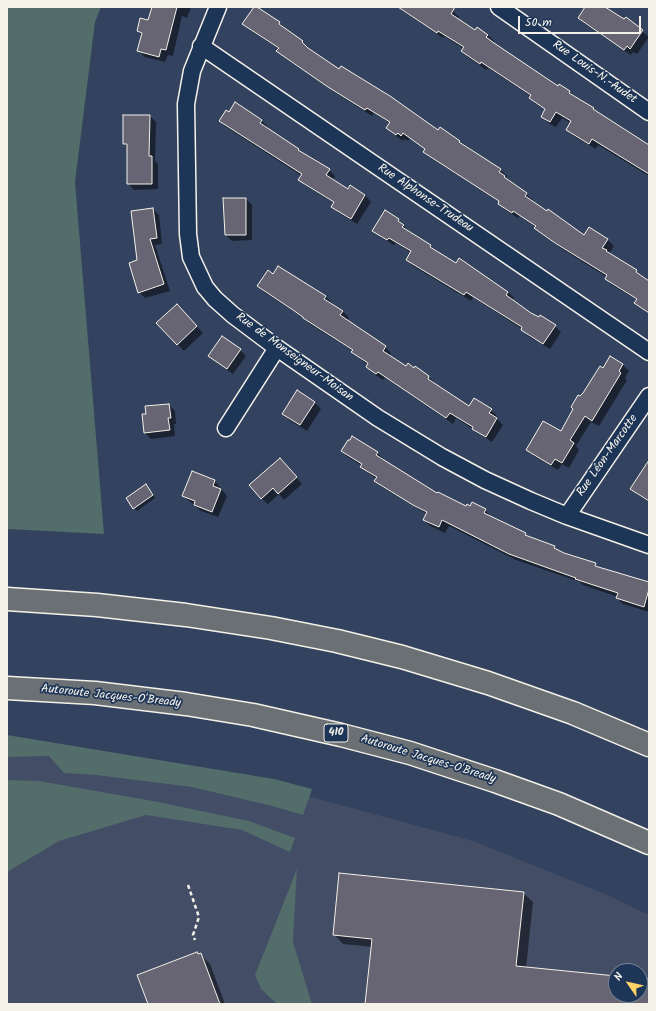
<!DOCTYPE html>
<html>
<head>
<meta charset="utf-8">
<style>
  body { margin:0 }
  #map { position:relative; width:656px; height:1011px; overflow:hidden; background:#33435f; font-family:Kalam,sans-serif }
  canvas { display:block }
  .frame { position:absolute; inset:0; border:8px solid #f4f1e8; pointer-events:none }
  .north { position:absolute; left:608px; top:963px; width:40px; height:40px; box-sizing:border-box; background:#1d3557; border:1px solid #738091; border-radius:50%; rotate:304deg; font-size:11px; font-weight:700; line-height:16px; text-align:center; color:#f4f1e8 }
  .north::after { content:''; display:block; margin:auto; width:14px; height:18px; background:#ffd166; clip-path:polygon(50% 0,100% 100%,50% 72%,0 100%) }
  .scale { position:absolute; left:518px; top:16px; width:123px; height:18px; box-sizing:border-box; border:2px solid #f4f1e8; border-top:0; padding-left:5px; font-size:12px; line-height:14px; white-space:nowrap; color:#f4f1e8; -webkit-text-stroke:3px #1d3557; paint-order:stroke }
</style>
</head>
<body>
<div id="map">
<canvas width="656" height="1011"></canvas>
<div class="frame"></div>
<div class="north">N</div>
<div class="scale">50 m</div>
</div>
<script>
const c = document.querySelector('canvas').getContext('2d');
c.lineJoin = 'round';
function fill(path, color) { c.fillStyle = color; c.fill(path, 'evenodd'); }
const shape = rows => new Path2D(rows.map(r => 'M' + r).join(''));
function strokePath(path, color, width, dash) { c.strokeStyle = color; c.lineWidth = width; c.lineCap = dash ? 'butt' : 'round'; c.setLineDash(dash || []); c.stroke(path); }
function write(font, color, halo, rows, align = 'center') {
  c.font = font + ' Kalam,sans-serif'; c.lineWidth = 3.5; c.setLineDash([]); c.textBaseline = 'middle'; c.strokeStyle = halo; c.fillStyle = color; for (const [text, x, y, turn = 0] of rows) {
    c.save(); c.translate(x, y); c.rotate((+turn || 0) * Math.PI / 180); c.textAlign = isNaN(turn) ? turn : align; if (halo) c.strokeText(text, 0, 0); c.fillText(text, 0, 0); c.restore();
  }
}
const built = shape([
  [7,749,271,786,473,841,605,894,649,915,649,1004,7,1004],
  [616,971,640,971,640,995,616,995]
]);
const green = shape([
  [7,7,101,7,95,22,75,182,104,534,7,529],
  [7,735,274,779,312,789,303,815,272,806,192,787,96,775,64,773,49,756,7,757],
  [7,780,39,781,153,801,249,821,295,838,290,852,242,830,146,815,59,841,7,872],
  [297,869,293,942,312,1004,277,1004,261,989,255,975]
]);
const shadow = shape([
  [153,7,191,7,187,18,182,16,173,56,168,55,165,62,145,57,139,51,142,36,138,31,148,21],
  [255,7,280,23,286,29,285,30,302,41,309,48,308,49,340,70,438,132,459,141,500,170,507,176,505,178,533,200,531,202,599,251,601,252,608,240,614,246,609,254,636,271,649,282,649,314,635,303,637,300,612,285,606,279,607,277,562,249,542,234,536,228,536,227,520,216,518,218,505,210,499,204,500,202,431,158,424,151,426,150,410,138,408,141,404,139,403,141,393,134,387,128,390,123,374,113,372,116,336,93,284,57,278,51,279,49,250,30,244,24],
  [399,7,447,7,453,11,459,17,457,19,476,31,488,35,494,41,492,43,558,88,569,91,575,98,649,146,649,176,598,145,596,149,573,136,567,130,571,123,562,118,556,127,548,123,542,116,546,110,536,104,530,98,531,96,488,68,486,70,468,57,462,51,464,49,444,36,443,38,404,12],
  [586,7,604,7,625,21,626,19,649,37,637,54,633,52,631,55,585,24,579,18],
  [236,103,262,121,268,127,267,129,329,170,335,176,333,180,348,190,365,195,371,202,357,224,339,213,332,207,334,203,306,186,300,180,302,176,226,127,220,121,229,113],
  [150,116,156,122,155,161,158,164,158,189,134,190,128,183,128,147,124,144],
  [246,199,252,205,252,240,232,241,226,235],
  [153,209,159,215,162,244,155,245,170,291,145,298,139,292,138,261],
  [399,220,409,232,431,246,437,252,508,292,514,298,512,301,531,313,555,326,561,332,550,349,528,336,522,329,473,297,471,301,413,266,407,260,411,253,396,243,394,245,380,237,374,230],
  [273,275,325,296,332,303,331,304,343,311,349,318,347,321,385,347,391,353,389,356,406,368,414,369,415,367,429,377,435,383,434,384,469,408,491,410,497,416,496,418,503,425,492,442,456,418,453,424,385,377,383,380,373,373,367,367,368,365,359,358,353,352,353,351,310,324,301,316,264,292,258,286],
  [177,305,203,333,184,351,157,323],
  [240,350,246,356,233,374,216,362,210,356],
  [610,358,623,365,629,371,625,378,627,380,599,426,591,422,576,446,579,450,569,468,562,464,558,470,534,456,528,450,561,432,581,398,603,369],
  [297,392,315,403,321,409,307,431,289,420,283,414],
  [169,405,175,411,176,424,174,424,175,436,151,439,145,433],
  [342,451,377,453,384,459,383,460,438,495,466,507,485,510,491,516,491,517,525,534,529,538,554,547,558,551,595,564,600,569,649,583,649,612,623,604,617,598,618,597,583,585,580,582,516,560,449,526,445,533,430,526,424,520,427,514,382,487,376,481,377,479,368,473,361,467,362,466,348,457],
  [649,459,649,502,638,495,632,488],
  [286,465,302,484,284,500,279,494,268,504,261,498],
  [193,472,215,481,227,496,218,517,201,511,183,496],
  [148,488,155,498,137,511,134,508],
  [523,893,533,902,526,968,616,977,616,995,640,995,640,979,649,980,649,1004,366,1004,372,947,343,944,334,934],
  [200,954,210,964,225,1004,149,1004]
]);
const building = shape([
  [152,7,177,7,166,50,161,49,159,57,137,51,142,33,137,31,140,18,148,20,152,7],
  [254,7,257,7,280,22,279,24,303,41,302,42,308,48,339,69,341,66,390,96,438,130,440,127,460,141,459,142,501,169,499,172,505,176,504,177,527,193,525,196,547,211,548,209,584,235,589,227,608,239,602,248,607,250,606,251,637,270,636,272,649,281,649,313,634,303,637,299,605,279,607,275,555,243,534,228,536,226,513,211,512,213,498,204,499,201,423,152,425,149,403,133,401,136,398,133,396,135,386,128,390,122,367,108,365,110,328,87,276,51,279,48,242,24,254,7],
  [398,7,455,7,451,14,475,30,477,27,488,35,486,37,494,43,558,86,559,84,570,91,569,93,594,108,593,109,649,145,649,174,592,139,589,144,566,130,571,121,556,112,550,122,541,117,545,109,529,98,531,95,481,62,480,64,461,51,464,47,438,31,437,33,398,7],
  [585,7,605,7,624,19,626,17,643,30,630,49,627,46,624,50,578,18,585,7],
  [235,102,262,120,260,123,299,149,298,150,330,169,326,175,348,189,350,185,365,195,351,219,331,207,334,202,298,180,302,174,219,121,226,110,229,112,235,102],
  [123,115,150,115,149,156,152,156,152,184,127,184,127,144,123,144,123,115],
  [223,198,246,198,246,235,225,235,223,198],
  [153,208,157,238,150,239,164,284,138,293,129,263,137,260,131,211,153,208],
  [385,210,399,219,398,221,404,225,402,227,431,245,430,247,456,263,459,258,508,292,506,295,531,313,539,317,540,315,556,325,543,344,521,330,522,327,466,292,464,295,406,260,411,251,389,238,387,240,372,231,385,210],
  [278,266,326,296,324,299,343,311,340,315,386,346,383,351,406,366,408,363,414,368,415,366,429,376,428,379,469,406,474,398,492,409,489,413,497,418,486,437,472,429,473,427,450,413,446,418,378,372,376,374,366,367,368,363,351,352,353,350,303,318,303,317,293,310,257,286,268,270,273,274,278,266],
  [177,304,197,326,177,345,156,323,177,304],
  [222,336,241,349,227,369,208,356,222,336],
  [610,356,623,364,619,371,621,373,592,421,585,416,570,440,574,443,562,463,555,459,551,465,526,450,543,421,561,431,573,409,571,407,578,395,580,396,583,393,600,366,603,368,610,356],
  [297,390,315,402,300,425,282,414,297,390],
  [169,404,171,418,168,418,170,430,144,433,142,414,146,414,145,406,169,404],
  [352,436,378,452,376,455,437,493,438,492,466,506,467,504,470,506,472,502,486,509,484,513,526,533,525,535,555,546,554,548,564,553,596,563,595,566,649,582,649,589,644,607,616,598,618,593,575,579,576,578,509,554,442,520,439,527,423,520,427,512,413,505,374,481,377,477,360,467,362,464,341,451,348,440,350,440,352,436],
  [280,458,297,477,278,494,273,488,261,499,249,485,280,458],
  [649,460,649,501,630,489,649,460],
  [192,471,215,480,213,486,221,489,212,512,194,505,195,501,182,496,192,471],
  [146,484,153,495,133,509,126,498,146,484],
  [339,873,524,892,516,966,616,976,616,995,640,995,640,978,649,979,649,1004,365,1004,372,939,333,935,339,873],
  [197,952,198,954,201,953,220,1004,148,1004,137,975,197,952]
]);
const path = shape([
  [188,885,199,917,193,935,195,940]
]);
const minor = shape([
  [218,7,192,71,186,104,188,234,191,257,205,287,215,299,233,315,277,348,378,418,442,457,485,480,531,501,567,516,649,545],
  [499,7,649,112],
  [201,46,649,352],
  [226,428,277,348],
  [567,516,649,396]
]);
const highway = shape([
  [7,599,97,605,186,615,271,628,337,641,402,657,488,683,573,713,649,745],
  [7,688,95,693,186,704,253,715,341,735,410,753,495,781,559,804,649,843]
]);
const shields = [
  [336,733,24]
];
const shieldNames = [
  ["410",336,733]
];
const streetNames = [
  ["Rue Louis-N.-Audet",594,73,35],
  ["Rue Alphonse-Trudeau",425,199,34],
  ["Rue de Monseigneur-Moisan",294,358,36],
  ["Rue Léon-Marcotte",608,456,-55],
  ["Autoroute Jacques-O'Bready",111,697,6],
  ["Autoroute Jacques-O'Bready",428,760,17]
];
fill(built, '#434d65');
fill(green, '#526d6a');
fill(shadow, '#0007');
fill(building, '#676473');
strokePath(building, '#f4f1e8', 1);
strokePath(minor, '#f4f1e8', 19);
strokePath(highway, '#f4f1e8', 25);
strokePath(path, '#f4f1e8', 2.5, [4, 3]);
strokePath(minor, '#1d3557', 16);
strokePath(highway, '#6a7074', 22);
for (const [x, y, w] of shields) { const box = new Path2D(); box.roundRect(x - w / 2, y - 9, w, 18, 3); c.fillStyle = '#1d3557'; c.fill(box); strokePath(box, '#f4f1e8', 1); }
write('bold 11px', '#f4f1e8', null, shieldNames);
write('12px', '#f4f1e8', '#1d3557', streetNames);
</script>
</body>
</html>
